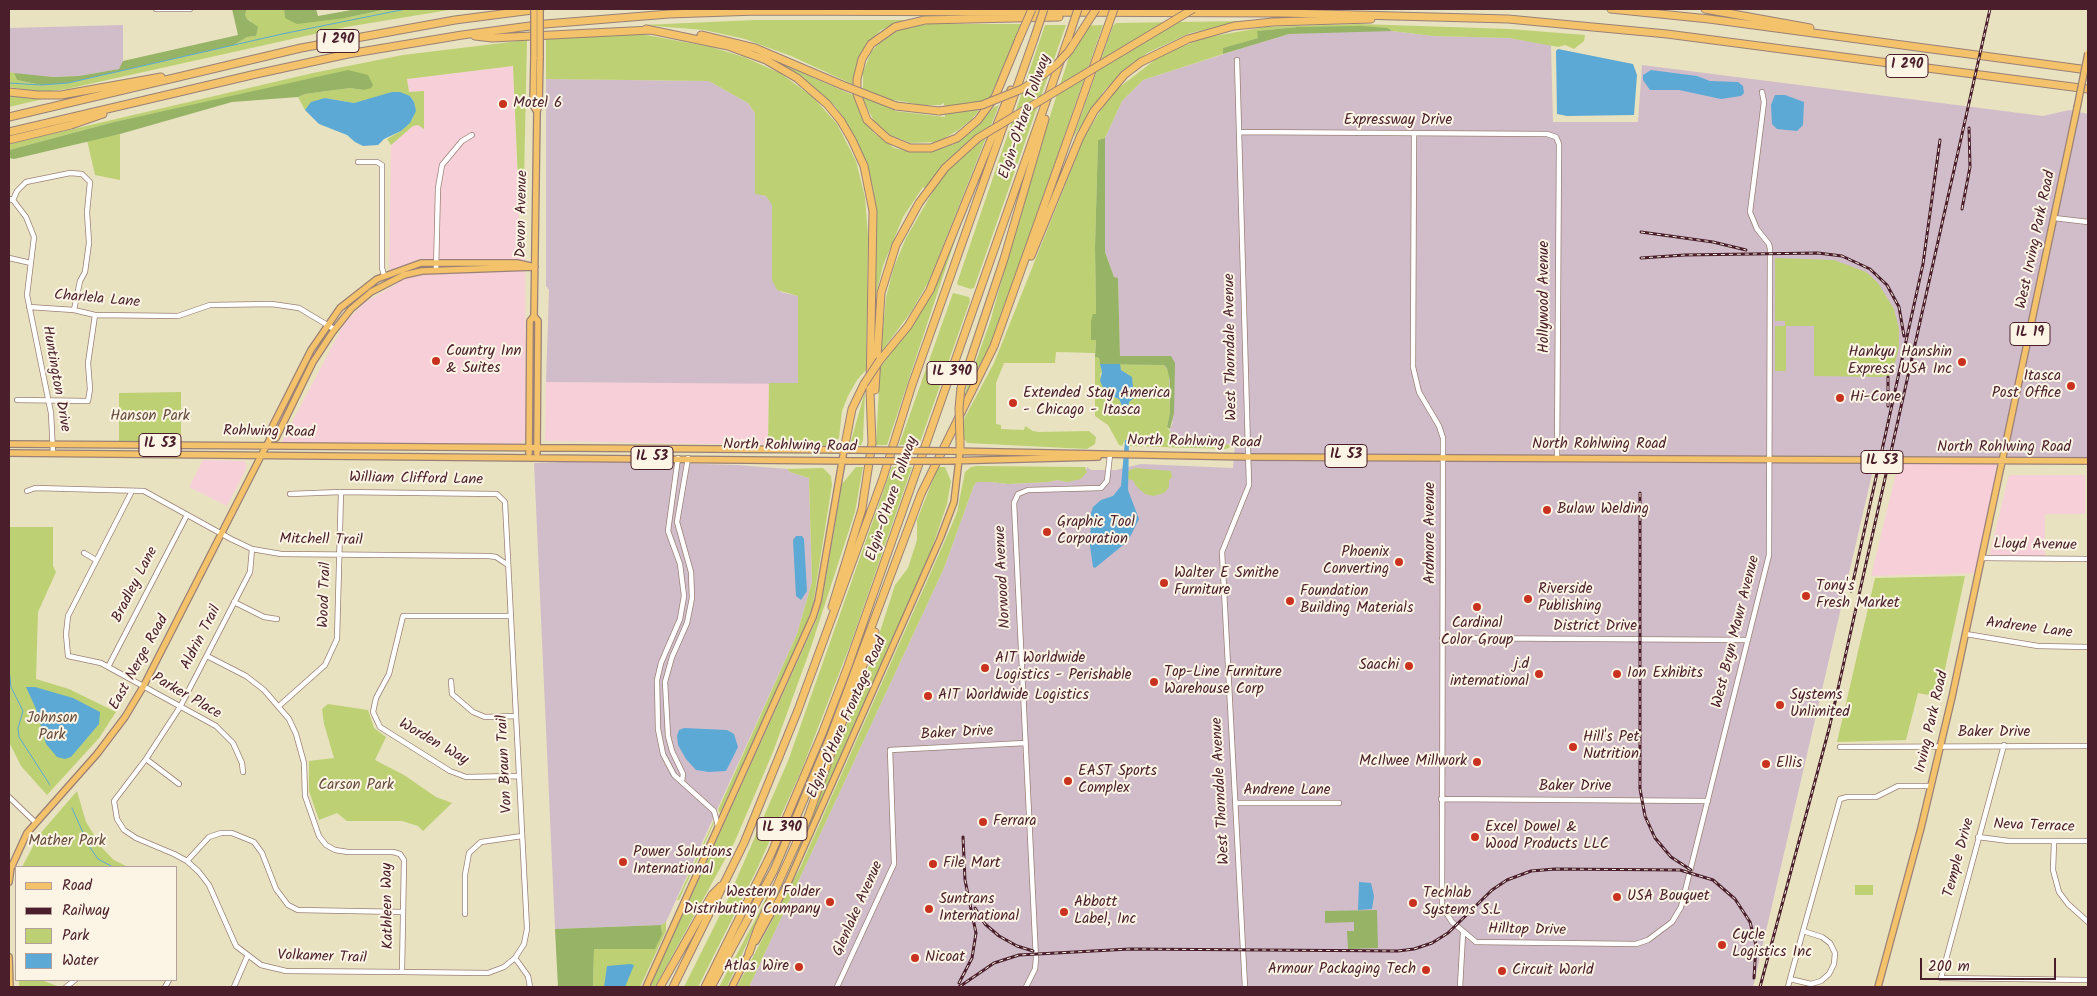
<!DOCTYPE html>
<html>
<head>
<meta charset="utf-8">
<style>
  body { margin:0 }
  #map { position:relative; width:2097px; height:996px; overflow:hidden; background:#e9e2c0; font-family:Kalam,sans-serif }
  canvas { display:block }
  .frame { position:absolute; inset:0; border:10px solid #4a1f2b; pointer-events:none }
  .legend { position:absolute; left:15px; top:866px; width:162px; height:115px; box-sizing:border-box; background:#fcf5e5; border:1px solid #b59f9b; margin:0; padding:6px 9px; list-style:none; font-size:15px; color:#4a1f2b }
  .legend li { display:flex; align-items:center; gap:10px; height:25px }
  .legend b { width:25px; border:1px solid #b59f9b }
  .scale { position:absolute; left:1920px; top:958px; width:136px; height:22px; box-sizing:border-box; border:2px solid #4a1f2b; border-top:0; padding-left:6px; font-size:15px; line-height:18px; white-space:nowrap; color:#4a1f2b; -webkit-text-stroke:4px #fcf5e5; paint-order:stroke }
</style>
</head>
<body>
<div id="map">
<canvas width="2097" height="996"></canvas>
<div class="frame"></div>
<ul class="legend">
<li><b style="height:6px;background:#f3c26a"></b>Road</li>
<li><b style="height:6px;background:#4a1f2b"></b>Railway</li>
<li><b style="height:14px;background:#bdd174"></b>Park</li>
<li><b style="height:14px;background:#5ca9d5"></b>Water</li>
</ul>
<div class="scale">200 m</div>
</div>
<script>
const c = document.querySelector('canvas').getContext('2d');
c.lineJoin = 'round';
function fill(path, color) { c.fillStyle = color; c.fill(path, 'evenodd'); }
const shape = rows => new Path2D(rows.map(r => 'M' + r).join(''));
function strokePath(path, color, width, dash) { c.strokeStyle = color; c.lineWidth = width; c.lineCap = dash ? 'butt' : 'round'; c.setLineDash(dash || []); c.stroke(path); }
function write(font, color, halo, rows, align = 'center') {
  c.font = font + ' Kalam,sans-serif'; c.lineWidth = 4; c.setLineDash([]); c.textBaseline = 'middle'; c.strokeStyle = halo; c.fillStyle = color; for (const [text, x, y, turn = 0] of rows) {
    c.save(); c.translate(x, y); c.rotate((+turn || 0) * Math.PI / 180); c.textAlign = isNaN(turn) ? turn : align; if (halo) c.strokeText(text, 0, 0); c.fillText(text, 0, 0); c.restore();
  }
}
const built = shape([
  [513,66,519,218,525,225,526,439,518,446,283,447,283,439,344,324,364,303,395,285,389,268,391,145,413,126,418,124,424,128,424,91,409,92,407,79],
  [546,382,769,383,768,445,545,441],
  [203,460,243,461,246,463,246,469,227,506,189,487],
  [1899,461,2000,462,1977,573,1871,576],
  [2009,475,2085,475,2085,514,2045,514,2045,561,1988,561]
]);
const industrial = shape([
  [123,25,123,61,120,69,79,76,53,77,21,75,9,72,9,28],
  [1362,30,1392,31,1433,36,1509,38,1551,45,1553,122,1638,122,1642,65,2043,116,2069,110,2088,114,2088,458,1876,457,1753,987,749,987,944,568,974,485,977,482,991,482,1008,484,1049,482,1057,480,1067,482,1087,469,1087,467,1091,470,1116,470,1141,464,1233,468,1235,445,1178,442,1171,440,1170,429,1173,422,1120,357,1118,279,1114,277,1105,252,1105,138,1122,101,1143,80,1246,47,1289,34],
  [546,79,709,81,748,103,755,113,755,193,766,196,772,204,772,280,781,292,798,296,798,384,546,382,549,290,546,286],
  [601,461,738,465,787,469,790,472,809,478,812,582,797,634,666,922,661,925,555,929,534,463]
]);
const green = shape([
  [247,9,284,9,285,18,345,18,389,9,455,9,346,27,67,89,42,92,9,87,9,72,14,73,17,80,41,85,68,83,234,45,247,37,256,36,251,21,247,19,245,15],
  [754,20,905,20,881,30,868,43,857,63,854,85,791,56,745,39,704,30,643,25],
  [1244,21,1190,33,1147,53,1123,71,1104,91,1073,138,1113,26,1116,23],
  [929,24,1022,24,990,97,972,119,957,131,938,142,911,143,887,134,874,121,863,100,863,72,871,52,883,39,902,28],
  [894,100,922,105,940,105,944,103,945,117,895,111],
  [1359,24,1510,29,1585,35,1584,41,1574,49,1565,45,1558,47,1509,38,1433,36,1392,31,1388,28,1297,27,1258,31,1258,38,1224,48,1223,54,1143,80,1122,101,1105,138,1098,140,1095,247,1096,314,1091,321,1091,331,1096,340,1095,353,1056,352,1055,363,1004,363,996,383,996,424,1001,425,1001,429,1024,430,1025,426,1033,431,1039,432,1089,431,1096,437,1095,444,1087,449,967,443,964,438,964,419,994,363,1084,138,1105,103,1117,89,1160,56,1203,38,1265,27],
  [1045,25,1066,25,974,288,971,289,958,285,957,283],
  [1103,25,993,339,964,399,967,386,990,322,1032,172,1079,26],
  [641,34,711,47,744,57,780,73,813,97,837,124,856,161,865,197,868,236,866,370,857,380,848,396,842,411,839,438,828,446,795,443,768,445,769,383,798,383,798,296,777,290,772,280,772,205,766,196,755,194,755,113,748,103,709,81,546,79,546,39],
  [527,40,524,181,518,180,513,66,407,79,409,92,424,91,424,129,418,125,413,126,391,145,387,139,401,131,413,118,414,102,410,96,376,98,354,103,325,98,305,110,298,97,305,94,350,88,364,90,368,88,325,76,114,122,9,150,9,144,313,73,403,55],
  [777,62,855,96,860,113,874,133,894,148,907,151,932,152,954,144,974,129,994,107,999,105,929,281,911,312,881,352,886,297,894,267,906,238,932,193,923,187,903,217,883,266,874,303,876,206,873,188,863,154,847,123,835,106,808,82],
  [9,95,34,99,43,99,9,107],
  [120,134,120,180,95,175,87,140],
  [964,213,887,445,876,445,880,368,929,298],
  [1775,258,1834,260,1866,272,1878,283,1894,309,1899,329,1899,347,1892,375,1880,377,1814,376,1814,326,1786,326,1786,371,1775,371,1775,326,1785,326,1785,321,1775,321],
  [953,293,969,297,970,301,919,445,899,445],
  [1095,357,1099,358,1102,372,1100,374,1106,394,1119,399,1123,408,1128,408,1129,402,1136,390,1119,367,1120,364,1164,365,1169,372,1170,413,1167,427,1171,433,1171,440,1178,442,1235,445,1226,449,1129,446,1128,440,1125,440,1122,446,1119,445,1108,425,1095,416],
  [865,391,863,440,861,445,853,445,851,441],
  [181,392,181,441,119,441,119,393],
  [977,466,1085,467,1087,472,1081,479,1067,482,1057,480,1049,482,1008,484,991,482,977,482,974,485,944,568,749,987,737,987,800,868,950,529,957,512,965,472,971,467],
  [856,467,863,467,855,512,810,650,773,752,735,841,655,987,650,987,816,621,823,596,842,484],
  [892,467,912,467,852,640,802,769,757,869,698,987,684,987,727,901,788,761],
  [938,467,945,467,951,481,947,504,929,557,789,873,866,675,895,585,908,568,917,540,917,520],
  [823,468,831,476,832,485,813,604,805,628,720,813,718,810,797,634,812,582,809,478,790,472,787,469],
  [1135,468,1171,471,1172,477,1169,480,1169,487,1164,493,1153,496,1145,494,1136,486,1133,480,1126,479,1128,471],
  [9,527,53,527,53,566,56,572,38,612,36,679,69,689,116,712,99,738,47,795,21,766,9,742],
  [1965,576,1939,697,1918,693,1906,740,1837,742,1875,578],
  [328,704,368,710,374,728,386,737,375,760,404,775,436,797,452,803,423,831,418,826,402,821,347,821,337,813,319,820,309,791,309,761,334,758,324,724,322,709],
  [77,791,86,822,102,848,114,860,128,867,22,867,39,835],
  [715,818,714,823,679,900,677,900],
  [785,860,727,987,719,987,754,922],
  [1855,885,1873,885,1873,895,1855,895],
  [666,922,666,931,640,987,593,987,594,949,662,934,661,925],
  [19,980,41,980,60,987,19,987]
]);
const forest = shape([
  [232,9,247,9,245,15,247,19,258,27,256,36,247,37,234,45,68,83,41,85,17,80,14,73,53,77,79,76,119,69,123,61,238,35],
  [284,9,316,9,318,16,357,9,388,9,345,18,297,24,285,18],
  [1362,26,1388,28,1392,31,1289,34,1223,54,1223,48,1258,38,1257,31,1297,27],
  [348,70,368,75,373,85,371,88,364,90,350,88,305,94,298,97,232,102,120,134,14,159,9,158,9,150,114,122],
  [1105,138,1105,252,1114,277,1118,278,1120,356,1171,356,1175,363,1174,413,1170,429,1167,427,1170,413,1170,381,1167,368,1164,365,1100,364,1099,358,1095,357,1096,340,1091,340,1091,321,1093,314,1096,314,1095,247,1098,140],
  [1377,910,1378,948,1348,949,1347,931,1354,931,1354,922,1325,923,1325,911],
  [661,925,662,934,655,949,594,949,593,987,558,987,555,929]
]);
const water = shape([
  [1558,49,1633,64,1637,75,1634,115,1567,116,1557,114,1556,51],
  [1651,70,1697,76,1710,81,1738,82,1743,86,1744,93,1741,96,1721,99,1679,90,1650,90,1643,80,1643,75],
  [392,92,400,92,410,96,414,102,416,111,410,123,401,131,384,139,378,145,363,146,355,142,347,135,319,124,305,110,311,102,325,98,354,103],
  [1775,95,1785,95,1804,102,1803,125,1797,131,1777,129,1772,124,1771,105],
  [1100,364,1120,364,1121,370,1132,377,1133,387,1136,390,1134,398,1129,402,1128,409,1123,408,1119,399,1106,394,1100,381,1102,372],
  [1125,440,1129,440,1128,490,1139,519,1128,541,1095,568,1093,567,1090,546,1091,513,1093,507,1101,500,1113,496,1121,486],
  [796,536,802,536,804,539,807,591,801,600,796,596,793,540],
  [26,687,35,687,73,698,100,712,99,724,71,757,65,759,57,757,46,744,36,709],
  [684,728,727,730,734,734,738,747,726,771,709,772,696,770,686,759,678,745,677,736,679,730],
  [1359,882,1371,883,1374,896,1372,909,1358,910],
  [630,964,634,965,625,987,604,987,607,966]
]);
const stream = shape([
  [9,83,41,85,68,83,282,34,406,9],
  [9,668,11,687,23,711,18,728,19,737,50,785],
  [72,808,89,846,98,859,113,867]
]);
const minor = shape([
  [156,9,190,9],
  [1237,60,1249,485,1222,552,1245,987],
  [1239,132,1547,134,1556,137,1559,144,1557,457],
  [1414,133,1413,367,1419,392,1439,426,1443,438,1442,906,1452,922,1476,942,1636,944,1648,940,1672,922,1681,907,1769,555,1770,249,1769,244,1757,229,1750,212,1764,102,1762,92],
  [358,162,377,162,382,165,382,268,384,275],
  [9,199,13,200,26,217,34,237,27,295,51,413,53,453],
  [13,200,17,191,26,182,70,173,82,174,90,182,87,212,89,243,85,272,80,281,74,310],
  [2054,218,2088,222],
  [9,258,31,263],
  [436,270,438,188,442,165,462,141,472,135],
  [29,307,74,310,95,315,178,316,210,305,272,304,299,308,334,329],
  [17,400,88,401,90,389,88,363,95,315],
  [678,458,668,531,680,564,684,596,680,619,661,663,657,680,658,729,663,754,674,775,714,811,718,826],
  [27,491,35,488,144,491,231,539,252,549,281,554,489,556,496,557,508,565],
  [132,491,68,616,66,634,68,656,101,663,216,726,233,743,242,763,243,772],
  [252,549,250,572,180,707,146,759,114,801,117,819,124,830,136,838,174,854,187,861,199,872,209,885,236,946,261,965,286,971,402,972,488,973,504,967,515,958,524,944,527,929,505,502,497,494,341,492,290,494],
  [84,553,96,560],
  [1982,558,2088,559],
  [234,602,264,617,277,619],
  [511,616,403,616,389,674,376,698,373,712,380,727,450,771,466,777,518,776],
  [1966,634,2038,646,2088,647],
  [1442,638,1748,640],
  [207,656,246,676,264,690,289,719,296,734,304,763,305,796,319,836,326,845,335,850,348,852,393,852,400,854,404,860,402,972],
  [108,667,187,515],
  [451,681,452,694,473,712,485,717,516,716],
  [279,706,325,665,337,639,341,492],
  [2004,745,1941,978,2088,980],
  [1840,747,2088,746],
  [146,759,179,784],
  [682,781,683,774,672,751,668,736,665,682,672,657,687,623,692,598,691,572,677,522,688,458],
  [9,797,35,822],
  [1441,799,1708,801],
  [1235,803,1339,803],
  [1978,837,2009,841,2088,841],
  [2054,842,2053,870,2059,892,2068,904,2088,922],
  [187,861,209,837,221,833,232,833,254,842,262,853,276,889,288,905,298,910,403,912],
  [465,914,465,875,469,853,481,842,522,836],
  [1803,931,1840,799,1847,797,1876,797,1898,786,1931,786],
  [1803,931,1822,937,1830,943,1835,953,1834,964,1829,974,1821,981,1811,984,1790,979,1803,931],
  [515,958,528,976,530,987],
  [66,987,75,980],
  [165,987,169,980],
  [234,987,247,957],
  [837,987,894,864,890,750,1025,743],
  [1026,987,1035,969,1036,959,1014,503,1018,494,1028,490,1101,488,1107,481,1110,455],
  [1460,987,1463,933],
  [1788,987,1790,979]
]);
const major = shape([
  [534,57,533,105,537,112],
  [270,439,276,438,313,362,332,333,351,309,371,292,404,275,422,271,533,267],
  [9,444,855,450],
  [950,451,1249,457,2088,461],
  [9,453,851,461],
  [529,453,530,321,534,316],
  [537,453,538,321,534,316,537,112,539,105,540,56],
  [946,461,1098,457],
  [9,882,11,868,27,833,97,754,125,717,143,687,262,454,270,439,269,433,311,350,340,308,377,279,421,263,517,263,535,267],
  [756,941,788,883,940,539,954,502,960,451],
  [9,957,10,987],
  [646,987,813,617,818,601,844,450],
  [732,987,750,951],
  [1878,987,1921,828,1952,697,2077,108]
]);
const highway = shape([
  [1611,9,1709,19,2088,70],
  [1705,9,1810,28],
  [646,29,728,46,766,60,797,78,827,104,841,121,852,140,864,166,873,211,870,391,872,443,862,509,832,607],
  [701,35,755,48,842,85],
  [475,36,492,38,651,30],
  [1019,39,995,97,978,120,957,138,931,148,910,148,888,139,867,120,857,94,857,79,862,59,871,44,895,27,925,20,1059,17],
  [9,92,38,95,61,95,161,77],
  [896,106,939,111],
  [9,117,301,48,455,20,540,9],
  [9,132,256,74,348,54,462,35,545,24,669,14,758,11,1283,13,1508,19,1667,34,2088,89],
  [9,140,71,125,103,114],
  [1031,256,1080,137,1094,111,1124,75,1141,62,1188,39,1234,26,1273,22,1371,19],
  [880,360,908,326,930,290,1011,90],
  [961,388,1004,259,1045,119],
  [875,390,881,293,896,245,919,203],
  [960,440,960,451],
  [844,450,852,409,864,384],
  [749,953,758,928,808,817,875,632],
  [660,987,712,895,721,886],
  [673,987,744,843,798,710,883,478,912,385,1034,39],
  [705,987,771,854,822,734,848,666,1068,39],
  [711,987,774,870,831,735,921,494,994,346,1103,40]
]);
const rail = shape([
  [1962,209,1970,167,1969,128],
  [1641,232,1713,242,1746,250],
  [1641,258,1685,255,1818,253,1842,256,1870,269,1887,285,1899,307,1904,336],
  [1888,406,1888,377],
  [1640,493,1640,789,1645,816,1655,838,1671,857,1691,870],
  [1851,591,1923,264,1940,140],
  [975,908,985,924,999,936,1017,946,1033,951],
  [959,983,972,958,976,933,965,880,963,837],
  [959,987,994,963,1019,955,1130,949,1398,951,1414,949,1432,943,1448,933,1492,890,1507,880,1531,871,1555,869,1680,870,1713,880,1735,899,1750,922,1756,945,1754,978],
  [1760,987,1829,729,1990,9]
]);
const majorBridge = shape([
  [540,56,540,9],
  [534,57,534,9],
  [2077,108,2088,53],
  [855,450,950,451],
  [851,461,946,461]
]);
const highwayBridge = shape([
  [1019,39,1032,9],
  [1034,39,1044,9],
  [1068,39,1078,9],
  [1103,40,1114,9],
  [842,85,896,106],
  [939,111,982,105,1022,89,1035,81,1057,64,1069,51,1096,9],
  [919,203,945,168,978,138,1193,9],
  [864,384,880,360],
  [960,440,959,408,961,388]
]);
const markers = [
  [503,104,5,"#c8321e"],
  [436,361,5,"#c8321e"],
  [1962,362,5,"#c8321e"],
  [2071,386,5,"#c8321e"],
  [1840,398,5,"#c8321e"],
  [1013,403,5,"#c8321e"],
  [1547,510,5,"#c8321e"],
  [1047,532,5,"#c8321e"],
  [1399,562,5,"#c8321e"],
  [1164,583,5,"#c8321e"],
  [1806,596,5,"#c8321e"],
  [1528,599,5,"#c8321e"],
  [1290,601,5,"#c8321e"],
  [1477,607,5,"#c8321e"],
  [1409,666,5,"#c8321e"],
  [985,668,5,"#c8321e"],
  [1539,674,5,"#c8321e"],
  [1617,674,5,"#c8321e"],
  [1154,682,5,"#c8321e"],
  [928,696,5,"#c8321e"],
  [1780,705,5,"#c8321e"],
  [1573,747,5,"#c8321e"],
  [1477,762,5,"#c8321e"],
  [1766,764,5,"#c8321e"],
  [1068,781,5,"#c8321e"],
  [983,822,5,"#c8321e"],
  [1475,837,5,"#c8321e"],
  [623,862,5,"#c8321e"],
  [933,864,5,"#c8321e"],
  [1617,897,5,"#c8321e"],
  [830,902,5,"#c8321e"],
  [1413,903,5,"#c8321e"],
  [929,909,5,"#c8321e"],
  [1064,912,5,"#c8321e"],
  [1722,945,5,"#c8321e"],
  [915,958,5,"#c8321e"],
  [799,967,5,"#c8321e"],
  [1426,970,5,"#c8321e"],
  [1502,971,5,"#c8321e"]
];
const shields = [
  [338,41,42],
  [1907,66,42],
  [2030,334,40],
  [952,373,50],
  [160,445,42],
  [1346,456,42],
  [652,458,42],
  [1882,462,42],
  [782,829,50]
];
const shieldNames = [
  ["I 290",338,41],
  ["I 290",1907,66],
  ["IL 19",2030,334],
  ["IL 390",952,373],
  ["IL 53",160,445],
  ["IL 53",1346,456],
  ["IL 53",652,458],
  ["IL 53",1882,462],
  ["IL 390",782,829]
];
const poiNames = [
  ["Motel 6",513,104],
  ["Country Inn",446,352],
  ["& Suites",446,369],
  ["Hankyu Hanshin",1952,353,"right"],
  ["Express USA Inc",1952,370,"right"],
  ["Itasca",2061,377,"right"],
  ["Post Office",2061,394,"right"],
  ["Extended Stay America",1023,394],
  ["- Chicago - Itasca",1023,411],
  ["Hi-Cone",1850,398],
  ["Bulaw Welding",1557,510],
  ["Graphic Tool",1057,523],
  ["Corporation",1057,540],
  ["Phoenix",1389,553,"right"],
  ["Converting",1389,570,"right"],
  ["Walter E Smithe",1174,574],
  ["Furniture",1174,591],
  ["Tony's",1816,587],
  ["Fresh Market",1816,604],
  ["Riverside",1538,590],
  ["Publishing",1538,607],
  ["Foundation",1300,592],
  ["Building Materials",1300,609],
  ["Cardinal",1477,624,"center"],
  ["Color Group",1477,641,"center"],
  ["AIT Worldwide",995,659],
  ["Logistics - Perishable",995,676],
  ["j.d",1529,665,"right"],
  ["international",1529,682,"right"],
  ["Saachi",1399,666,"right"],
  ["Top-Line Furniture",1164,673],
  ["Warehouse Corp",1164,690],
  ["Ion Exhibits",1627,674],
  ["AIT Worldwide Logistics",938,696],
  ["Systems",1790,696],
  ["Unlimited",1790,713],
  ["Hill's Pet",1583,738],
  ["Nutrition",1583,755],
  ["McIlwee Millwork",1467,762,"right"],
  ["Ellis",1776,764],
  ["EAST Sports",1078,772],
  ["Complex",1078,789],
  ["Ferrara",993,822],
  ["Excel Dowel &",1485,828],
  ["Wood Products LLC",1485,845],
  ["Power Solutions",633,853],
  ["International",633,870],
  ["File Mart",943,864],
  ["Western Folder",820,893,"right"],
  ["Distributing Company",820,910,"right"],
  ["Techlab",1423,894],
  ["Systems S.L",1423,911],
  ["USA Bouquet",1627,897],
  ["Suntrans",939,900],
  ["International",939,917],
  ["Abbott",1074,903],
  ["Label, Inc",1074,920],
  ["Cycle",1732,936],
  ["Logistics Inc",1732,953],
  ["Nicoat",925,958],
  ["Atlas Wire",789,967,"right"],
  ["Armour Packaging Tech",1416,970,"right"],
  ["Circuit World",1512,971]
];
const streetNames = [
  ["Elgin-O'Hare Tollway",1026,117,-71],
  ["Expressway Drive",1398,121],
  ["Devon Avenue",523,214,-89],
  ["West Irving Park Road",2037,240,-78],
  ["Hollywood Avenue",1545,297,-90],
  ["Charlela Lane",97,300,5],
  ["West Thorndale Avenue",1232,347,-91],
  ["Huntington Drive",55,379,80],
  ["Rohlwing Road",269,433,1],
  ["North Rohlwing Road",1194,443,1],
  ["North Rohlwing Road",1599,445],
  ["North Rohlwing Road",790,447,1],
  ["North Rohlwing Road",2004,448],
  ["William Clifford Lane",416,480,1],
  ["Elgin-O'Hare Tollway",893,499,-71],
  ["Ardmore Avenue",1431,533,-90],
  ["Mitchell Trail",321,541,1],
  ["Lloyd Avenue",2035,546,1],
  ["Norwood Avenue",1004,577,-93],
  ["Bradley Lane",136,585,-63],
  ["Wood Trail",326,595,-88],
  ["District Drive",1595,627],
  ["Andrene Lane",2029,629,7],
  ["West Bryn Mawr Avenue",1737,632,-76],
  ["Aldrin Trail",202,638,-63],
  ["East Nerge Road",140,663,-61],
  ["Parker Place",186,697,30],
  ["Elgin-O'Hare Frontage Road",848,718,-66],
  ["Irving Park Road",1933,722,-77],
  ["Baker Drive",1994,733],
  ["Baker Drive",957,734,-3],
  ["Worden Way",433,743,30],
  ["Von Braun Trail",506,764,-93],
  ["Baker Drive",1575,787],
  ["West Thorndale Avenue",1222,791,-93],
  ["Andrene Lane",1287,791],
  ["Neva Terrace",2034,827,2],
  ["Temple Drive",1960,858,-75],
  ["Kathleen Way",389,906,-91],
  ["Glenlake Avenue",859,909,-66],
  ["Hilltop Drive",1527,931,1],
  ["Volkamer Trail",322,958,2]
];
const parkNames = [
  ["Hanson Park",150,417],
  ["Johnson",52,719],
  ["Park",52,736],
  ["Carson Park",356,786],
  ["Mather Park",67,842]
];
fill(built, '#f6cfd8');
fill(industrial, '#d1bdca');
fill(green, '#bdd174');
fill(forest, '#96b366');
fill(water, '#5ca9d5');
strokePath(stream, '#5ca9d5', 1);
strokePath(minor, '#9a8076', 6);
strokePath(major, '#9a8076', 8);
strokePath(highway, '#9a8076', 9);
strokePath(minor, '#fff', 4.5);
strokePath(major, '#f3c26a', 5.5);
strokePath(highway, '#f3c26a', 7);
strokePath(rail, '#4a1f2b', 3);
strokePath(rail, '#fcf5e5', 1, [4]);
strokePath(majorBridge, '#9a8076', 8, []);
strokePath(highwayBridge, '#9a8076', 9, []);
strokePath(majorBridge, '#f3c26a', 5.5);
strokePath(highwayBridge, '#f3c26a', 7);
for (const [x, y, r, color] of markers) { const dot = new Path2D(); dot.arc(x, y, r, 0, 2 * Math.PI); c.fillStyle = color; c.fill(dot); strokePath(dot, '#fcf5e5', 2); }
for (const [x, y, w] of shields) { const box = new Path2D(); box.roundRect(x - w / 2, y - 11.5, w, 23, 4); c.fillStyle = '#fcf5e5'; c.fill(box); strokePath(box, '#4a1f2b', 1); }
write('bold 14px', '#4a1f2b', null, shieldNames);
write('15px', '#4a1f2b', '#fcf5e5', poiNames, 'left');
write('15px', '#4a1f2b', '#fcf5e5', streetNames);
write('15px', '#674c3d', '#fcf5e5', parkNames);
</script>
</body>
</html>
